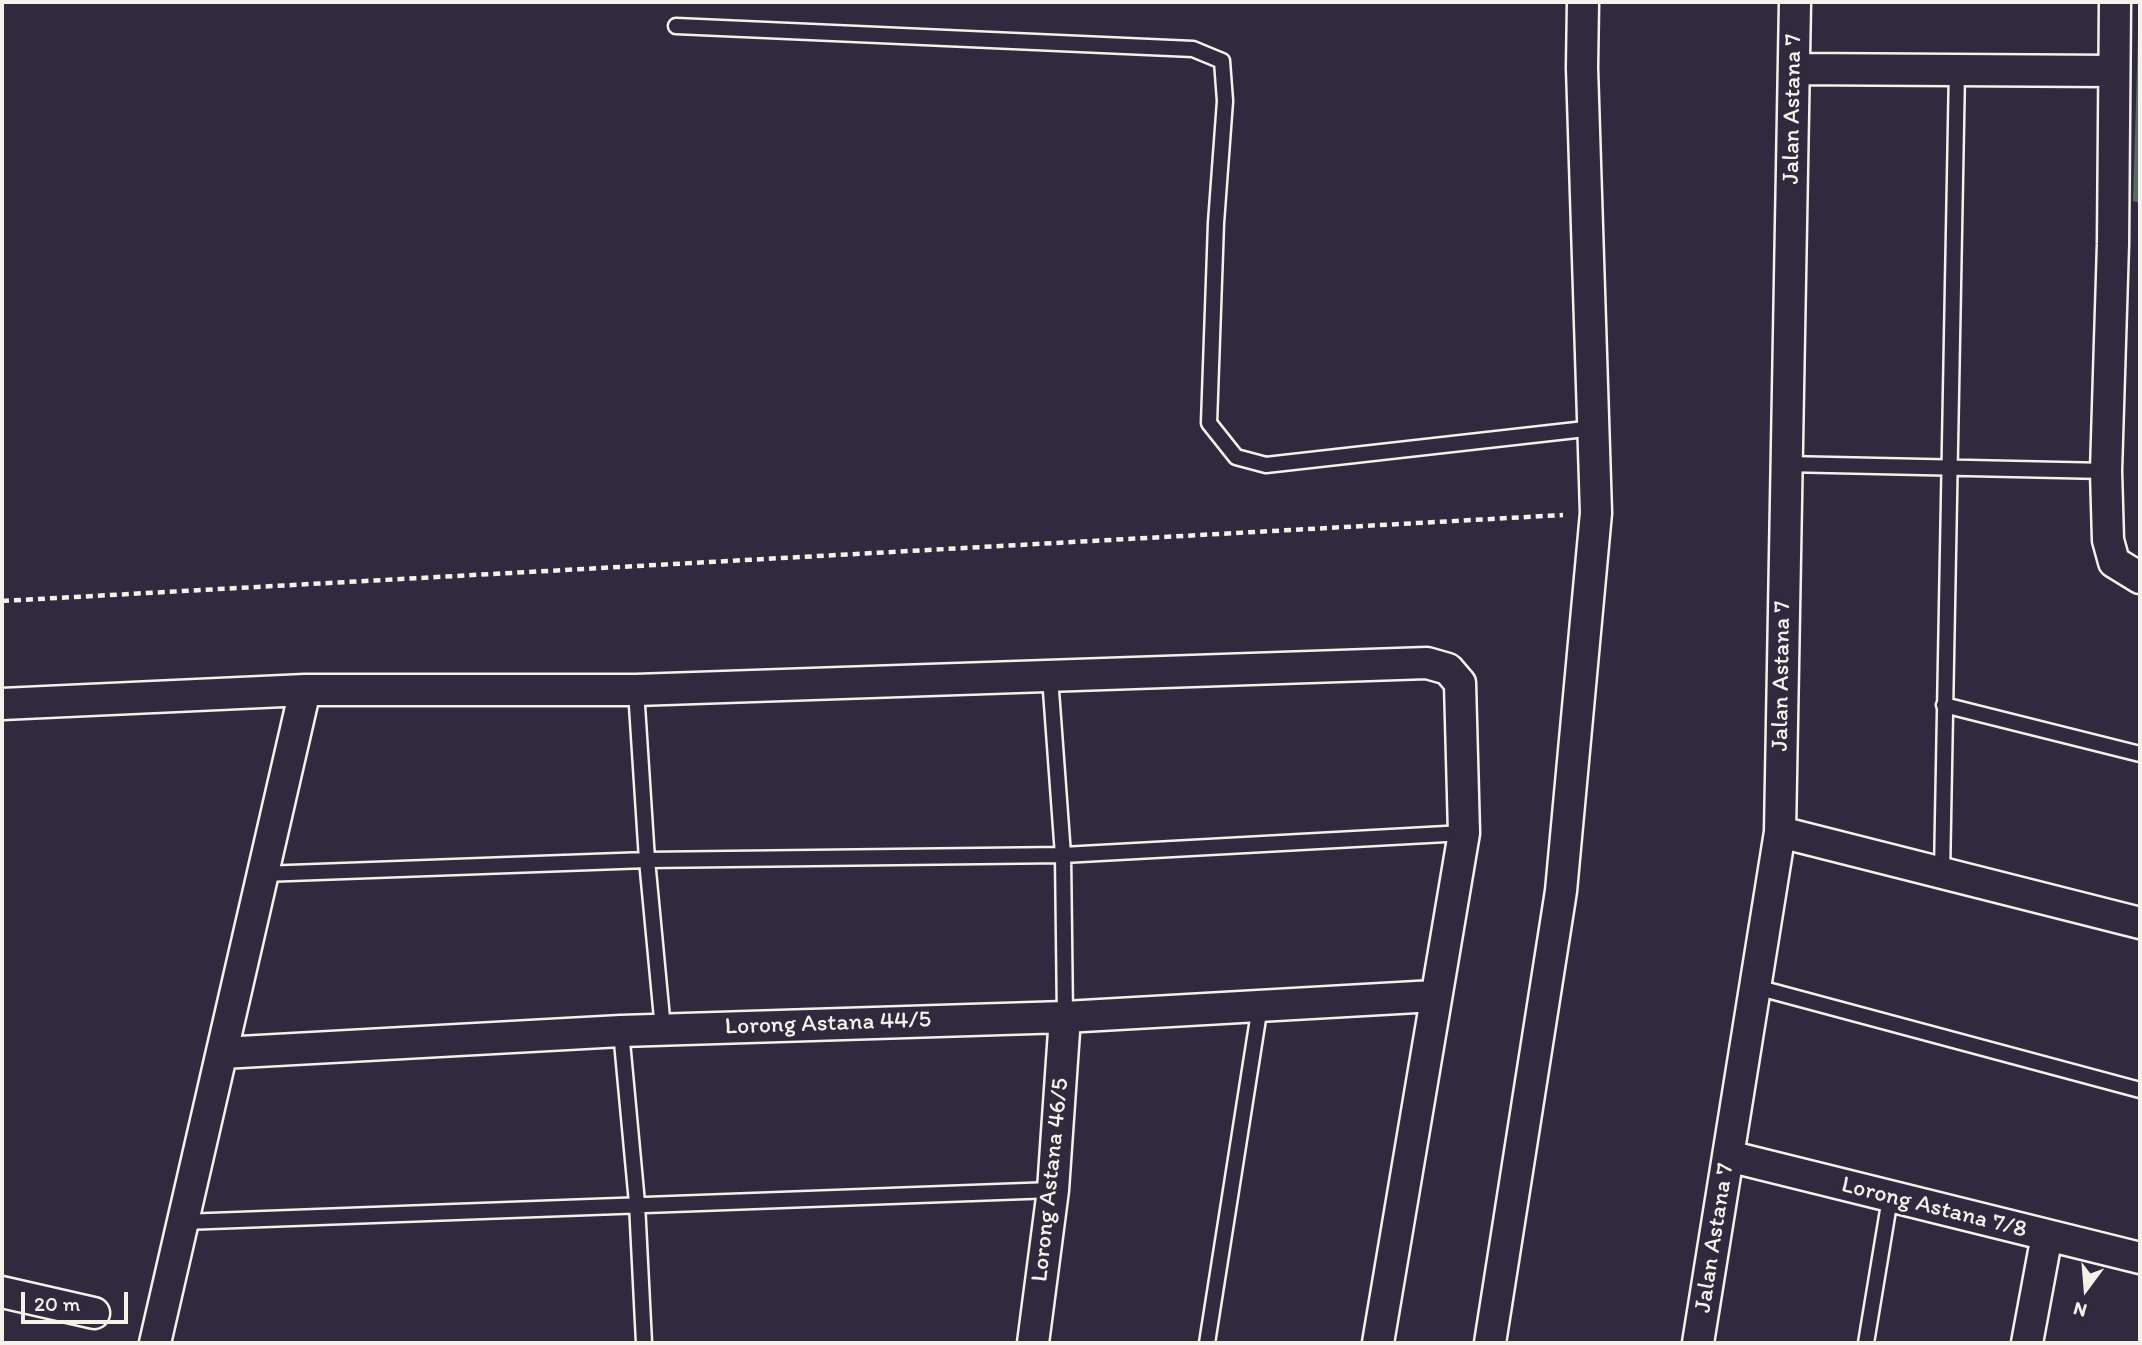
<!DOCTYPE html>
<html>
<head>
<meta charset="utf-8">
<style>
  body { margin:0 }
  #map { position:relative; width:2142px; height:1345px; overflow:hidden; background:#2f2a3d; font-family:Itim,sans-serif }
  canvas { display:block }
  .frame { position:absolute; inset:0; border:4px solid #f4f1e8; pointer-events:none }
  .north { position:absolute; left:2051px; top:1254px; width:70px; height:70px; -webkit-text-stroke:5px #2f2a3d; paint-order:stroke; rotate:196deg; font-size:19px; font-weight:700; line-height:28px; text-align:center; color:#f4f1e8 }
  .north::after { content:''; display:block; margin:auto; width:24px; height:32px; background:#f4f1e8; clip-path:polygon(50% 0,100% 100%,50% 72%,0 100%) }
  .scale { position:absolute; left:21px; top:1292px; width:107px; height:32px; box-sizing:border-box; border:4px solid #f4f1e8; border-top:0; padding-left:9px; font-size:21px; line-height:24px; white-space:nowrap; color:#f4f1e8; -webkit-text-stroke:5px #2f2a3d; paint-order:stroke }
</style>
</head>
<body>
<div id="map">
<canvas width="2142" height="1345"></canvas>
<div class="frame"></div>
<div class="north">N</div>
<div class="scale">20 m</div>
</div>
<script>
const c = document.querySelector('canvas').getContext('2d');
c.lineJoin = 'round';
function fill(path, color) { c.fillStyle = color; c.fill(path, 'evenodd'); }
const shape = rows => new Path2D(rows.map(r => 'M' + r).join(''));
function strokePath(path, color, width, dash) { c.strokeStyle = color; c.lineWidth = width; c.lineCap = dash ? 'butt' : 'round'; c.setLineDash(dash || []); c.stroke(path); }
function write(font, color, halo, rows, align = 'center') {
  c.font = font + ' Itim,sans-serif'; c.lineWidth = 6; c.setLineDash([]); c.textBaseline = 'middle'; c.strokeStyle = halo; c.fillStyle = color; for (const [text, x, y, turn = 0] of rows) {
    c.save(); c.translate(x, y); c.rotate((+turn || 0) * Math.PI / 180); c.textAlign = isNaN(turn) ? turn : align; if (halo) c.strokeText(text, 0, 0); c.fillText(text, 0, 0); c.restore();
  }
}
const green = shape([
  [2139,2,2140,2,2140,203,2133,201]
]);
const path = shape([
  [2,601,1563,515]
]);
const lane = shape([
  [676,26,1193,49,1222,61,1225,101,1216,223,1209,423,1236,457,1266,465,1594,428],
  [1785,464,2106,471],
  [1050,677,1063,855,1065,1017],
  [636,690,647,860,663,1029],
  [1944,705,2140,754],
  [1942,873,1957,70],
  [262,874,647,860,1063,855,1464,833],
  [1756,987,2140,1090],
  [621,1031,637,1203,644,1343],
  [183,1222,1053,1190],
  [1207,1343,1260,1006],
  [1866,1343,1890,1198]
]);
const street = shape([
  [2115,2,2113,244,2106,471,2108,540,2114,562,2140,578],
  [1794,69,2113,71],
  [2,704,305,690,636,690,1427,663,1448,669,1460,683,1464,833,1378,1343],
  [1780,832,2140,923],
  [222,1053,621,1031,1065,1017,1434,996],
  [1728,1156,2140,1258],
  [2,1292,94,1313],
  [155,1343,305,690],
  [1033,1343,1053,1190,1065,1017],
  [1490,1343,1561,891,1596,513,1582,68,1583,2],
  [1698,1343,1780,832,1795,2],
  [2027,1343,2047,1235]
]);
const streetNames = [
  ["Jalan Astana 7",1793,109,-89],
  ["Jalan Astana 7",1782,676,-89],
  ["Lorong Astana 44/5",828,1024,-2],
  ["Lorong Astana 46/5",1051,1180,-84],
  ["Lorong Astana 7/8",1934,1208,14],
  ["Jalan Astana 7",1715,1238,-81]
];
fill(green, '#576a64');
strokePath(lane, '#f4f1e8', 19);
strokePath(street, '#f4f1e8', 35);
strokePath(path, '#f4f1e8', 4.5, [7, 5]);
strokePath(lane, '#2f2a3d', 14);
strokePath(street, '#2f2a3d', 30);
write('24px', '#f4f1e8', '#2f2a3d', streetNames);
</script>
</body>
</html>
